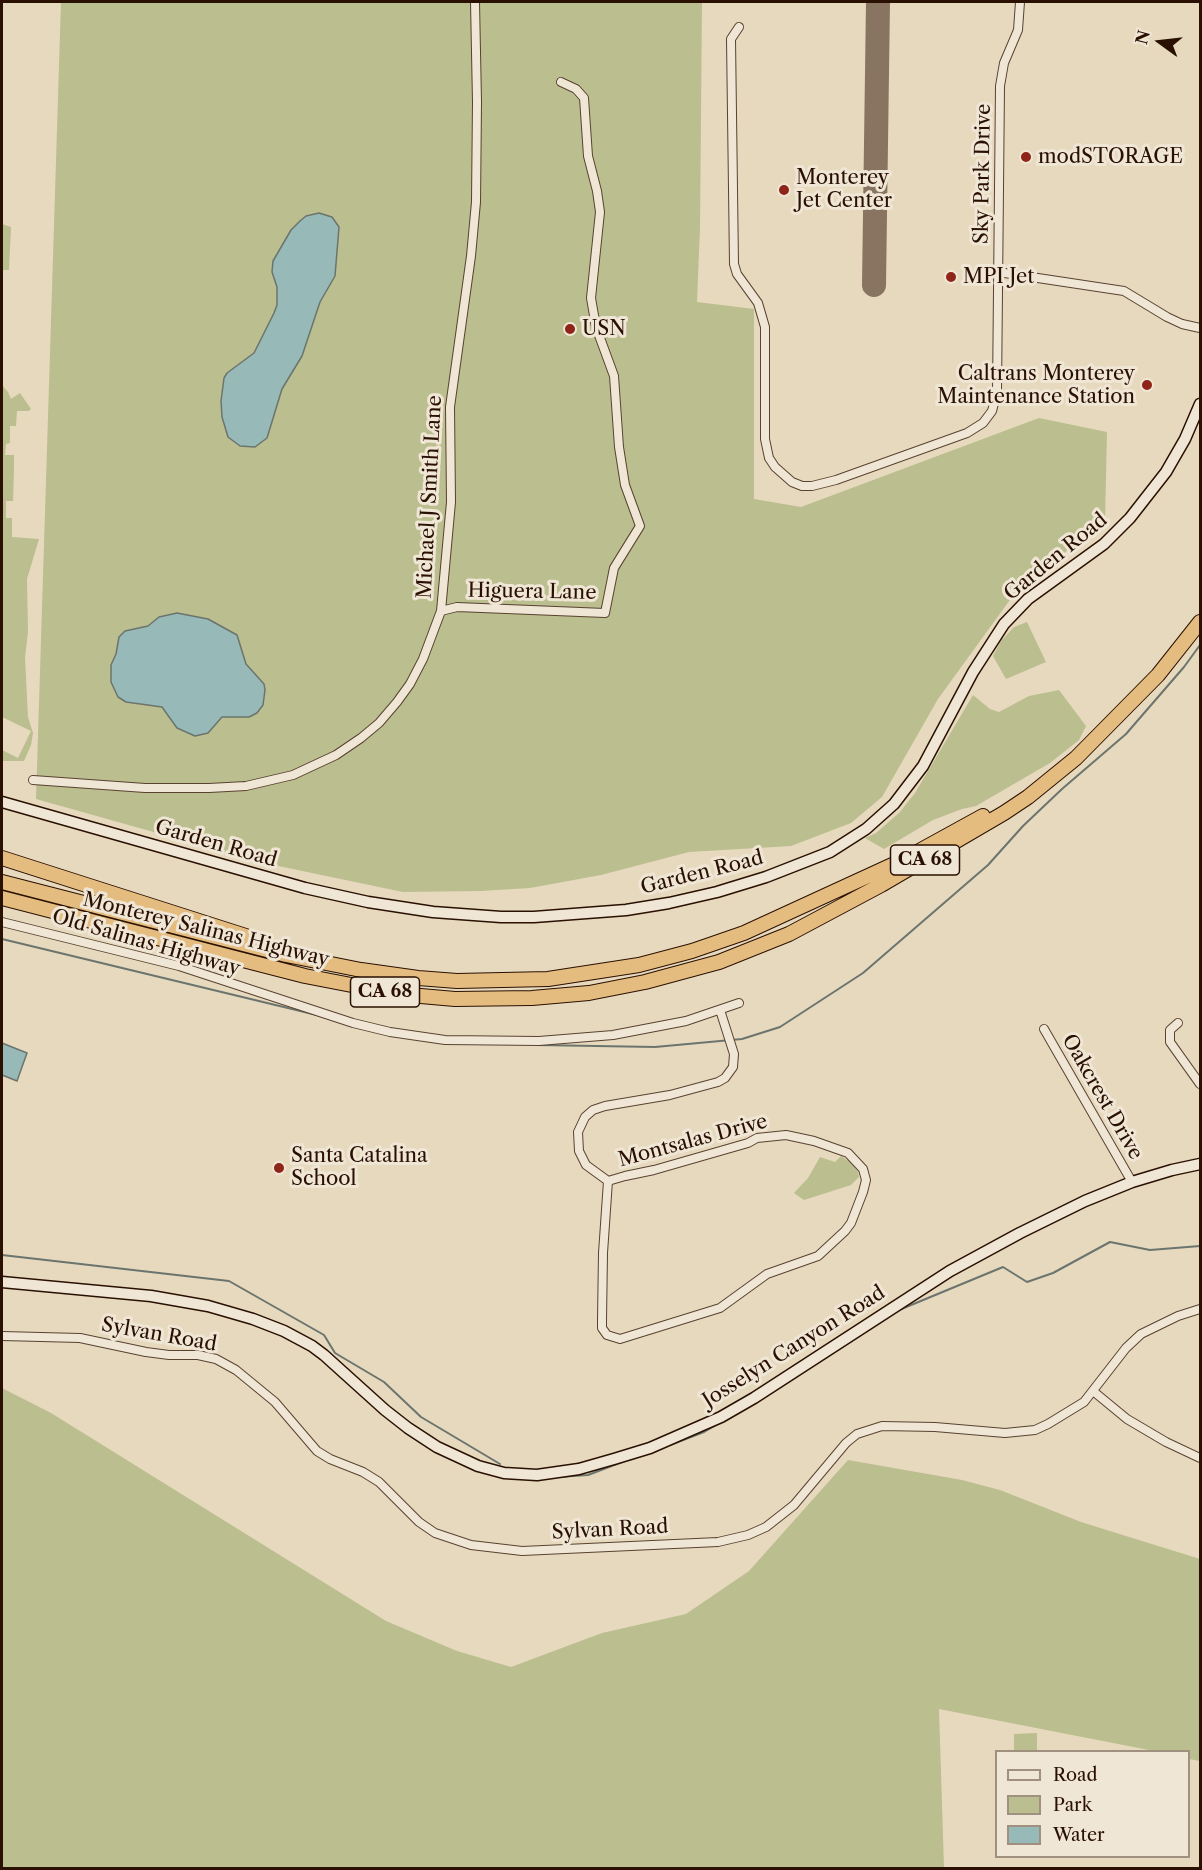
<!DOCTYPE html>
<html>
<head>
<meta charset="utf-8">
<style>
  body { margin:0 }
  #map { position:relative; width:1202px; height:1870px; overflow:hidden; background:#e7d9be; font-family:"Libre Caslon Text",serif }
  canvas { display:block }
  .frame { position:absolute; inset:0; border:3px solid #2a1001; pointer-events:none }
  .legend { position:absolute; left:995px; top:1750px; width:195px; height:108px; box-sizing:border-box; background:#efe6d5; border:2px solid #a09080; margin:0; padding:8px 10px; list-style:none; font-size:18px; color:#2a1001 }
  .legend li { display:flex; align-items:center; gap:12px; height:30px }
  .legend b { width:30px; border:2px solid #a09080 }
  .north { position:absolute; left:1130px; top:12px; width:60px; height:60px; -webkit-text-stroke:4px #efe6d5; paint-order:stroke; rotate:285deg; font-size:16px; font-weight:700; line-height:24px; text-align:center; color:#2a1001 }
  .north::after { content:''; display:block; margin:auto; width:21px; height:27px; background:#2a1001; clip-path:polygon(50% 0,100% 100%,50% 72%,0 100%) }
</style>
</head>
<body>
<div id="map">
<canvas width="1202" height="1870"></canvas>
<div class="frame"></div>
<ul class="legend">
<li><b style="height:8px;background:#efe6d5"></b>Road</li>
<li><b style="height:16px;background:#bbbe8e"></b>Park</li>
<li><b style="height:16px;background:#97b9b7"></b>Water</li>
</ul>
<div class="north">N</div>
</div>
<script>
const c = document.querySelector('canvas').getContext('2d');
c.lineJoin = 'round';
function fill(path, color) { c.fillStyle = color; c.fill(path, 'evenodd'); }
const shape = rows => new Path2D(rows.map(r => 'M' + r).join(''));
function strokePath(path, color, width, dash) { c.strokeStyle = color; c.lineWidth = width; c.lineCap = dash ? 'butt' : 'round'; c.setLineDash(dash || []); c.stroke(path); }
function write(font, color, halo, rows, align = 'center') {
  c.font = font + ' "Libre Caslon Text",serif'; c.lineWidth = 6; c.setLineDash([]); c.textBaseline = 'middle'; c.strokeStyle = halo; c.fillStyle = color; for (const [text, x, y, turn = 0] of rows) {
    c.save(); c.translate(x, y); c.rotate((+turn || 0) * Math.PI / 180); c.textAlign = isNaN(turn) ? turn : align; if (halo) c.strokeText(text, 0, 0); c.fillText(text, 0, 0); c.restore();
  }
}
const green = shape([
  [61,2,702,2,700,228,697,302,754,309,754,499,801,507,1039,418,1107,432,1105,522,1020,586,938,699,882,797,851,823,791,846,689,852,601,875,530,888,481,891,403,892,264,863,36,799],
  [2,224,11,227,9,270,2,270],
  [2,385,8,392,11,399,20,393,31,409,29,411,17,411,16,426,10,426,10,443,6,444,5,455,14,455,14,470,13,501,6,501,6,518,12,518,12,537,39,539,27,579,28,632,25,658,28,717,33,733,31,745,24,761,2,761,2,750,18,758,31,731,2,717],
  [1027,622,1046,662,1006,679,993,656,1001,641,1014,627],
  [1059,690,1086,726,1079,740,1050,763,976,806,962,809,933,820,884,849,865,838,876,833,899,813,915,793,973,695,990,709,999,712,1029,696],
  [841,1156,853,1164,858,1172,859,1177,851,1185,804,1200,794,1193,808,1178,820,1157,835,1162],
  [2,1388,51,1413,386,1621,457,1651,511,1667,602,1633,686,1614,749,1571,848,1460,962,1480,1000,1490,1081,1522,1200,1559,1200,1761,1189,1759,1188,1752,1154,1751,939,1709,944,1868,2,1868],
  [1037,1733,1037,1751,1014,1751,1014,1734]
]);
const water = shape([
  [319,213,332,217,339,227,335,276,320,302,302,356,282,389,267,438,255,447,240,446,228,437,222,417,221,401,224,378,227,373,254,353,274,313,277,305,277,287,272,272,273,261,291,230,300,221,306,216,319,213],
  [177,613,208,619,237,635,246,664,264,684,265,690,263,705,257,713,249,717,222,717,208,733,195,736,177,728,162,707,126,702,118,697,111,682,111,665,116,654,119,637,125,631,148,626,159,617,177,613],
  [2,1043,27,1053,17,1081,2,1075,2,1043]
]);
const stream = shape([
  [2,939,321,1016],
  [537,1045,655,1047,742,1039,780,1027,863,973,988,865,1023,826,1062,789,1126,734,1184,667,1200,645],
  [2,1255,229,1281,324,1335,335,1353,384,1382,421,1417,500,1464],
  [899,1310,1003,1267,1027,1282,1053,1273,1110,1242,1150,1250,1200,1246],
  [670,1445,704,1432,716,1425],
  [558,1477,588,1475,630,1459]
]);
const taxiway = shape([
  [874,285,878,2]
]);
const street = shape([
  [739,27,731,39,734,264,737,274,758,303,765,327,765,439,769,458,775,467,792,482,802,486,812,486,836,480,967,433,983,423,992,411,997,392,1000,86,1004,63,1018,30,1020,2],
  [998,272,1124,291,1167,317,1182,324,1200,328],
  [441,611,457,607,605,613,614,568,640,526,625,485,619,447,614,376,596,327,591,298,600,212,597,191,588,156,584,98,576,89,561,82],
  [33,780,145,788,209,788,246,786,293,775,336,755,361,738,379,723,397,702,410,684,423,659,441,611,451,502,450,407,471,256,476,202,477,102,475,2],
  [2,922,179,966,353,1023,390,1032,445,1040,539,1041,613,1035,686,1021,739,1003],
  [1178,1023,1170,1030,1170,1042,1200,1084],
  [1044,1029,1132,1182],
  [786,1135,814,1141,848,1153,863,1169,866,1180,863,1192,851,1223,845,1231,818,1256,767,1274,720,1308,620,1339,607,1335,602,1328,602,1320,603,1253,608,1181,625,1176,654,1170,748,1143,757,1138,786,1135],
  [608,1181,586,1165,579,1151,578,1132,585,1117,593,1110,605,1106,670,1095,718,1082,725,1078,733,1067,734,1054,720,1010],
  [2,1336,80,1338,146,1352,169,1355,198,1355,216,1359,236,1370,275,1402,317,1451,330,1459,363,1472,379,1482,419,1522,435,1533,471,1545,522,1551,718,1542,748,1535,766,1527,794,1505,846,1443,857,1434,882,1426,935,1427,1005,1433,1035,1430,1048,1424,1084,1402,1126,1348,1141,1334,1178,1316,1200,1309],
  [1093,1391,1127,1419,1166,1442,1200,1458]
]);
const secondary = shape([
  [2,802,305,888,368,902,433,912,501,917,534,917,626,910,669,903,717,892,766,877,830,852,866,829,894,804,923,766,973,672,1004,624,1028,599,1104,544,1130,518,1166,472,1185,439,1200,404],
  [2,1282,151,1296,208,1306,253,1319,284,1331,312,1346,324,1355,385,1410,408,1428,437,1447,478,1466,504,1473,537,1475,579,1469,614,1459,650,1448,721,1417,754,1398,950,1271,1020,1233,1085,1201,1132,1182,1172,1170,1200,1164]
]);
const highway = shape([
  [2,858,249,937],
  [2,882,286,955,361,970,418,978,457,981,548,979,639,965,692,951,744,933,903,860,983,816],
  [2,898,305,976,398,994,455,999,532,998,589,993,645,982,719,962,789,934,881,885,1004,813,1028,797,1076,758,1158,675,1200,622]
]);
const markers = [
  [1026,157,6,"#8f2418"],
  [784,190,6,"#8f2418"],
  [951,277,6,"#8f2418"],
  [570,329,6,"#8f2418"],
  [1147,385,6,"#8f2418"],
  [279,1168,6,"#8f2418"]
];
const shields = [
  [925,860,69],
  [385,992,69]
];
const shieldNames = [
  ["CA 68",925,860],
  ["CA 68",385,992]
];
const poiNames = [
  ["modSTORAGE",1038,157],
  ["Monterey",796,178],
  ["Jet Center",796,201],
  ["MPI Jet",963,277],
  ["USN",582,329],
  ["Caltrans Monterey",1135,374,"right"],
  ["Maintenance Station",1135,397,"right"],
  ["Santa Catalina",291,1156],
  ["School",291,1179]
];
const streetNames = [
  ["Sky Park Drive",983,174,-89],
  ["Michael J Smith Lane",430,497,-87],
  ["Garden Road",1056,557,-39],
  ["Higuera Lane",532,592,1],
  ["Garden Road",216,844,16],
  ["Garden Road",702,873,-14],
  ["Monterey Salinas Highway",206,930,14],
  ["Old Salinas Highway",146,943,16],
  ["Oakcrest Drive",1102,1097,60],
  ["Montsalas Drive",693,1141,-15],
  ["Sylvan Road",159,1335,10],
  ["Josselyn Canyon Road",794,1347,-32],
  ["Sylvan Road",610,1530,-3]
];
fill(green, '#bbbe8e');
fill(water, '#97b9b7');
strokePath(water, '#6b756e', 1.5);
strokePath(stream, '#6b756e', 2);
strokePath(taxiway, '#887460', 24);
strokePath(street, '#594230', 10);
strokePath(secondary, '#2a1001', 13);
strokePath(highway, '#2a1001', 16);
strokePath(street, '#efe6d5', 8);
strokePath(secondary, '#efe6d5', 10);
strokePath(highway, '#e4bc7f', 14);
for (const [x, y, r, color] of markers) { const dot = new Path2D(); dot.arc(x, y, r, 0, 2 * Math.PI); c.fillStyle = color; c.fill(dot); strokePath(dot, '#efe6d5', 2); }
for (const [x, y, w] of shields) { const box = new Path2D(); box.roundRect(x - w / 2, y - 15, w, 30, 4.5); c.fillStyle = '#efe6d5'; c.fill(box); strokePath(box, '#2a1001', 1.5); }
write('bold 18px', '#2a1001', null, shieldNames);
write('20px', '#2a1001', '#efe6d5', poiNames, 'left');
write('20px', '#2a1001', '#efe6d5', streetNames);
</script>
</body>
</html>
